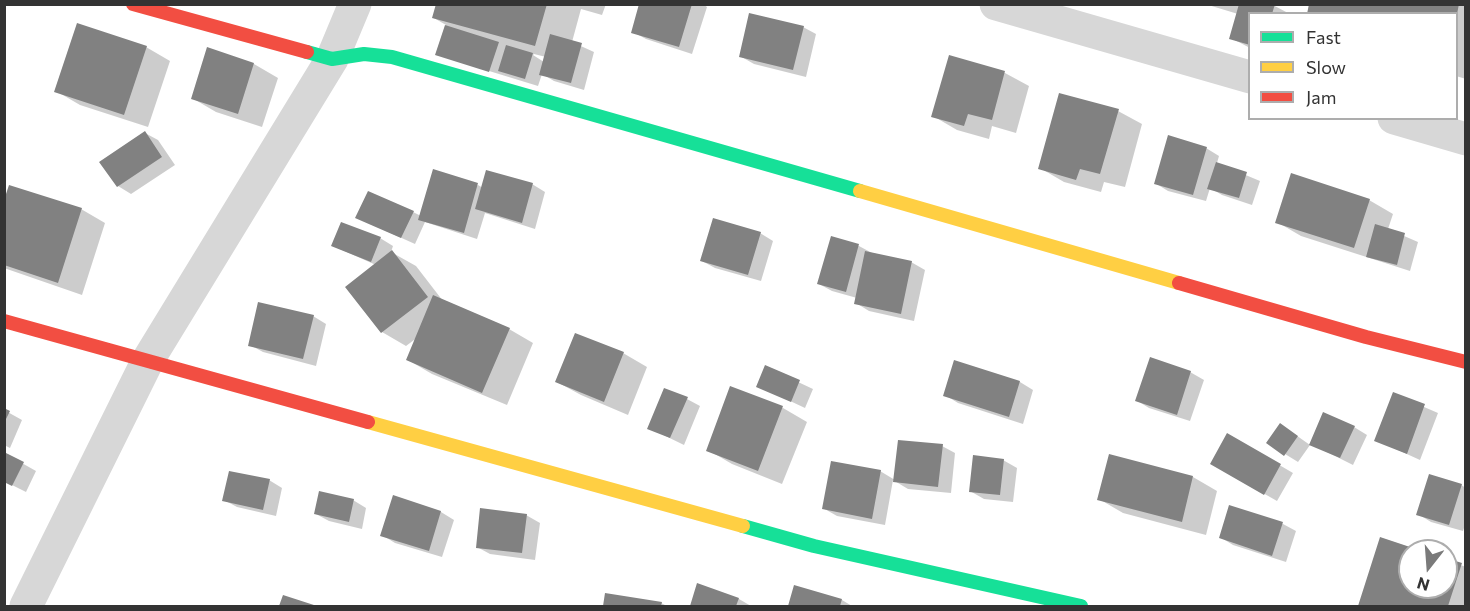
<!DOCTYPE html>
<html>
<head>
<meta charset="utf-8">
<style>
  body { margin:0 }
  #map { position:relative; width:1470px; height:611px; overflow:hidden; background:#fff; font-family:Commissioner,sans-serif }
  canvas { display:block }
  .frame { position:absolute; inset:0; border:6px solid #333; pointer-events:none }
  .legend { position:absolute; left:1248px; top:12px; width:210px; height:108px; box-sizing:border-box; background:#fff; border:2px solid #adadad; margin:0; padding:8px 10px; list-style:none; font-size:18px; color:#333 }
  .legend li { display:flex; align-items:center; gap:12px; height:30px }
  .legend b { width:30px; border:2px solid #adadad }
  .north { position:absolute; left:1398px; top:539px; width:60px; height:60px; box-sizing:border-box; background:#fff; border:2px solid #adadad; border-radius:50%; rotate:197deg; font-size:16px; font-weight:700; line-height:24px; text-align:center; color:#333 }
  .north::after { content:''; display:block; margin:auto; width:21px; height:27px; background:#7a7a7a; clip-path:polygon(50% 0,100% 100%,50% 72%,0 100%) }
</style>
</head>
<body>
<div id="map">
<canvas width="1470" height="611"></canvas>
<div class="frame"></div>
<ul class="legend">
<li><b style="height:8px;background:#16e098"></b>Fast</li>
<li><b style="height:8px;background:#ffcf43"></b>Slow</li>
<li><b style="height:8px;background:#f24e42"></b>Jam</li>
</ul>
<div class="north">N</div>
</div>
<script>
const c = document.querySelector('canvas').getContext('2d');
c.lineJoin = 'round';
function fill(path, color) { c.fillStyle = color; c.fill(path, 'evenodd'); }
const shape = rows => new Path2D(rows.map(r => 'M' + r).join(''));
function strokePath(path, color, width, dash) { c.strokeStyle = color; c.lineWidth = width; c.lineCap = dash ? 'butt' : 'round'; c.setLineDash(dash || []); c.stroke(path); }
const shadow = shape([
  [438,4,606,4,602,15,581,9,572,42,594,52,584,90,554,81,542,74,538,86,437,55,446,25,434,18],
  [534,54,546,57,544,62,533,55],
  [641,4,703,4,707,7,692,54,646,39,633,32],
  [1205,4,1271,4,1288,13,1250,14,1250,48,1231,38,1238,14],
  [1311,4,1463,4,1466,6,1466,79,1456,76,1456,14],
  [803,27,816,34,806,77,754,64,740,56],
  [146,47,170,61,148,127,80,105,56,91],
  [208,49,254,64,278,78,262,127,216,112,192,98],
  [950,57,1005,73,1029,86,1016,133,992,126,989,139,957,130,933,116],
  [1118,111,1142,124,1125,187,1104,182,1101,192,1064,182,1040,168],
  [145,133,158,140,175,165,131,194,118,186],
  [1206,148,1219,156,1217,163,1260,181,1252,205,1222,195,1210,188,1206,201,1168,191,1155,183],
  [532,184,545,192,535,229,485,213,477,239,425,222,415,244,357,218,413,212,421,216,478,185,483,188],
  [1369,200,1393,214,1388,229,1418,242,1410,271,1301,236,1277,222],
  [4,205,81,209,105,223,82,295,4,268],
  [760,233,773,241,761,281,715,268,702,261],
  [380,238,393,246,391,252,416,266,443,301,509,329,533,343,507,405,432,374,408,360,418,337,406,346,382,332,376,265,333,246],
  [832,238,859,246,872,253,911,262,925,270,914,321,869,311,856,303,857,298,832,291,819,284],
  [313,316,326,324,316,366,263,352,250,345],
  [623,353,647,367,628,415,581,395,557,382],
  [955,362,1020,382,1033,390,1023,424,958,403,945,395],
  [766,367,813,389,805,408,758,386],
  [1190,372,1204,380,1190,421,1149,408,1136,400],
  [731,388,783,408,807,422,782,484,732,464,708,450],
  [1394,394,1438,413,1420,460,1376,440],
  [687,399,700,406,684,445,649,428],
  [4,410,22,420,10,448,4,445],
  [1354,427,1367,435,1353,465,1311,444],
  [1293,433,1310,445,1298,462,1285,454],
  [1228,435,1293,473,1277,501,1212,464],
  [942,446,955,453,951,493,908,489,893,480,885,525,837,516,823,508,880,471,895,480],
  [4,453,36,471,26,492,4,481],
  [1110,456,1193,477,1217,491,1206,535,1123,513,1099,499],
  [1003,460,1017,468,1013,502,984,499,970,491],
  [269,480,282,488,276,516,237,507,224,500],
  [1461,485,1466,488,1466,522,1463,531,1431,522,1418,514],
  [394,497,441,512,454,520,442,557,395,543,382,535],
  [353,500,366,508,362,529,329,521,316,514],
  [1230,507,1283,524,1296,531,1286,562,1233,545,1220,537],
  [526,515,540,523,535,560,490,554,477,547],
  [1381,539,1418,551,1410,551,1410,587,1446,587,1446,560,1466,567,1466,606,1360,606],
  [698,585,739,599,751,606,691,606],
  [795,587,842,600,852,606,790,606],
  [607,595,661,603,667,606,605,606]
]);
const building = shape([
  [436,4,547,4,535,46,432,18],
  [639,4,692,4,679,47,631,33],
  [1239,4,1275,4,1272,14,1250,14,1250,45,1229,39],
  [1309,4,1459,4,1457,14,1307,14],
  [749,13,804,26,793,70,739,57],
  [77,23,147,46,124,115,54,92],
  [445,25,499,42,489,72,435,55],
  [550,34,582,43,571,83,539,75],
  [506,45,533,53,525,79,498,71],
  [207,47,254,63,238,114,191,99],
  [949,55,1005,71,992,120,968,114,964,126,931,117],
  [1059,93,1119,109,1100,174,1080,169,1076,180,1038,169],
  [145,131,162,157,117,187,99,162],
  [1168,135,1207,147,1193,195,1154,184],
  [1216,162,1247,172,1239,198,1207,189],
  [433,169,478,183,464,233,418,220],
  [486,170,533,183,522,223,475,209],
  [1291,173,1370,199,1354,248,1275,223],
  [9,185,82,208,58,283,4,265,4,200],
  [368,191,414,211,401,238,355,218],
  [713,218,761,232,748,275,700,261],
  [341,222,381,237,371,262,331,246],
  [1375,224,1405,233,1397,265,1366,257],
  [831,236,859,244,846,292,817,284],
  [392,250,428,297,381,333,345,287],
  [865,251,912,261,901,314,854,304],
  [433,295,510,328,482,393,406,360],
  [258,302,314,315,303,359,248,346],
  [575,333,624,352,604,402,555,382],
  [1150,357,1191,371,1177,415,1135,401],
  [954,360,1020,381,1009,417,943,396],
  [765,365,800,380,791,402,756,387],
  [730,386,783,406,758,471,706,451],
  [664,388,688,397,670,438,647,429],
  [1393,392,1425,404,1407,454,1374,441],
  [4,408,10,411,4,423],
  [1323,412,1355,426,1340,458,1309,445],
  [1280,423,1298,436,1284,456,1266,443],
  [1227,433,1281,464,1264,495,1210,464],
  [898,440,943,444,938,487,893,482],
  [4,452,24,462,12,486,4,482],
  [1109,454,1193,476,1182,522,1097,500],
  [973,455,1004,459,1000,495,969,492],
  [831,461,881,470,872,519,822,509],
  [229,471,270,479,263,510,222,501],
  [1429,474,1462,484,1449,525,1416,515],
  [319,491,354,499,349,522,314,514],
  [393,495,441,511,429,551,380,536],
  [1229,505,1283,522,1272,556,1219,538],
  [480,508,527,514,522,553,476,548],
  [1380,537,1422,551,1410,551,1410,587,1446,587,1446,558,1462,563,1448,606,1358,606],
  [697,583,739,598,736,606,690,606],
  [794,585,842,599,840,606,788,606],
  [605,593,662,602,661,606,603,606],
  [283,595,317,606,279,606]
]);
const street = shape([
  [996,4,1250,77],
  [1394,118,1466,139],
  [26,606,148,360,332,59,355,4]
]);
const fast = shape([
  [307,52,332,59,364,54,392,57,860,191],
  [743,526,814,546,1081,606]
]);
const slow = shape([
  [860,191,1179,283],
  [368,422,743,526]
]);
const jam = shape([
  [133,4,307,52],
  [1179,283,1366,337,1466,362],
  [4,321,368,422]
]);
fill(shadow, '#0003');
fill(building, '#818181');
strokePath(street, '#d7d7d7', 33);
strokePath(fast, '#16e098', 14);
strokePath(slow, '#ffcf43', 14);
strokePath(jam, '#f24e42', 14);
</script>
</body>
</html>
